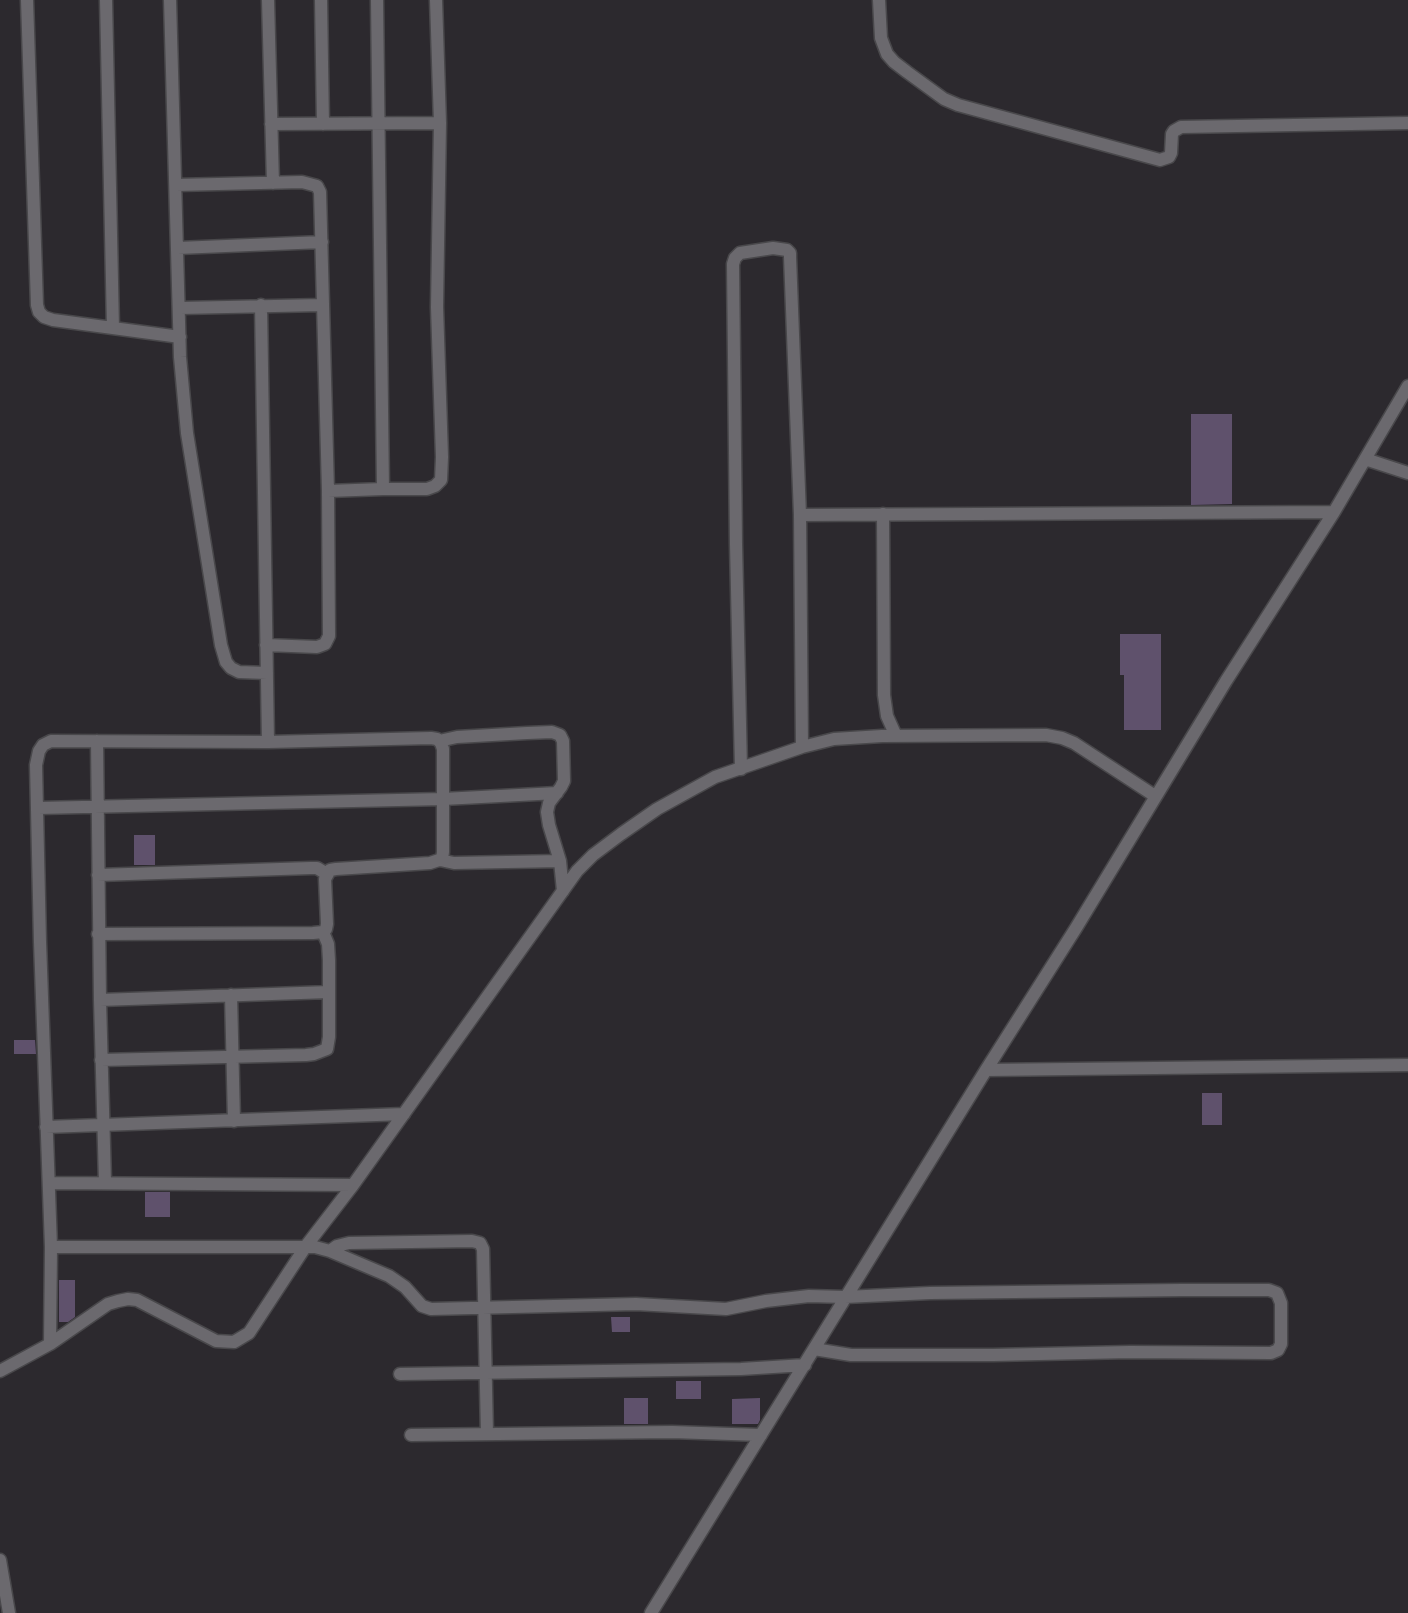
<!DOCTYPE html>
<html>
<head>
<meta charset="utf-8">
<style>
  body { margin:0 }
  canvas { display:block; background:#2c292e }
</style>
</head>
<body>
<canvas width="1408" height="1613"></canvas>
<script>
const c = document.querySelector('canvas').getContext('2d');
c.lineJoin = 'round';
function fill(path, color) { c.fillStyle = color; c.fill(path, 'evenodd'); }
const shape = rows => new Path2D(rows.map(r => 'M' + r).join(''));
function strokePath(path, color, width, dash) { c.strokeStyle = color; c.lineWidth = width; c.lineCap = dash ? 'butt' : 'round'; c.setLineDash(dash || []); c.stroke(path); }
const building = shape([
  [1191,414,1232,414,1232,504,1191,505],
  [1120,634,1161,634,1161,730,1124,730,1124,675,1120,675],
  [134,835,155,835,155,865,134,865],
  [14,1040,35,1040,36,1054,14,1054],
  [1202,1093,1222,1093,1222,1125,1202,1125],
  [145,1192,170,1192,170,1217,145,1217],
  [59,1280,75,1280,75,1317,68,1322,59,1322],
  [611,1317,630,1317,630,1332,612,1332],
  [676,1381,701,1381,701,1399,676,1399],
  [624,1398,648,1398,648,1424,624,1424],
  [760,1398,760,1420,758,1424,732,1424,732,1399]
]);
const minor = shape([
  [27,0,37,305,39,312,44,317,53,320,180,337],
  [106,0,113,328],
  [170,0,180,357,187,433,221,645,226,662,231,668,239,672,267,673],
  [268,0,273,183],
  [321,0,323,124],
  [377,0,383,489],
  [879,0,881,38,887,54,894,62,907,72,944,99,958,105,1160,160,1169,157,1171,153,1172,134,1174,131,1181,127,1408,123],
  [271,124,440,123],
  [176,185,302,182,317,186,320,192,328,491,329,636,325,644,317,647,266,645],
  [178,248,322,242],
  [261,305,268,742],
  [180,308,322,305],
  [1365,459,1408,473],
  [328,491,383,489,427,489,435,486,441,480,442,457,437,307,440,123,436,0],
  [883,514,884,695,887,716,896,736],
  [800,515,1334,512],
  [97,741,100,1000,105,1182],
  [439,741,457,737,527,733,552,732,560,735,563,741,564,781,561,787,549,803,547,812,549,825,560,861,563,891],
  [741,769,736,544,733,264,735,258,740,253,773,248,787,250,790,253,790,257,800,515,802,747],
  [38,808,443,799,557,793],
  [440,860,454,863,560,861],
  [98,875,311,868,317,868,327,874],
  [231,995,234,1121],
  [100,1000,329,992],
  [101,1060,306,1055,314,1054,327,1049,329,1037,329,960,328,944,323,932],
  [986,1070,1408,1065],
  [46,1127,404,1114],
  [49,1183,353,1185],
  [51,1247,315,1247,330,1251,389,1276,405,1287,422,1306,431,1309,636,1304,726,1309,766,1301,809,1296,845,1297,930,1293,1182,1290,1269,1290,1277,1293,1281,1303,1281,1344,1278,1350,1271,1353,1130,1352,993,1355,851,1355,814,1349],
  [330,1251,337,1246,349,1243,472,1241,480,1243,483,1249,487,1434],
  [50,1344,51,1247,40,942,36,765,39,751,43,745,51,741,268,742,431,738,437,739,441,743,443,749,443,852,442,859,430,863,336,869,330,870,325,879,327,924,326,929,323,932,313,933,98,934],
  [0,1371,50,1344,108,1304,118,1301,128,1299,137,1300,216,1341,234,1342,249,1333,306,1246,353,1185,577,871,593,855,621,834,657,809,715,777,802,747,834,739,882,736,1046,735,1062,738,1074,743,1155,796],
  [400,1374,741,1369,805,1365],
  [411,1435,672,1432,761,1435],
  [0,1560,9,1613],
  [651,1613,986,1070,1076,928,1226,681,1334,512,1408,386]
]);
fill(building, '#5f516c');
strokePath(minor, '#49484b', 15);
strokePath(minor, '#6b696e', 12);
</script>
</body>
</html>
